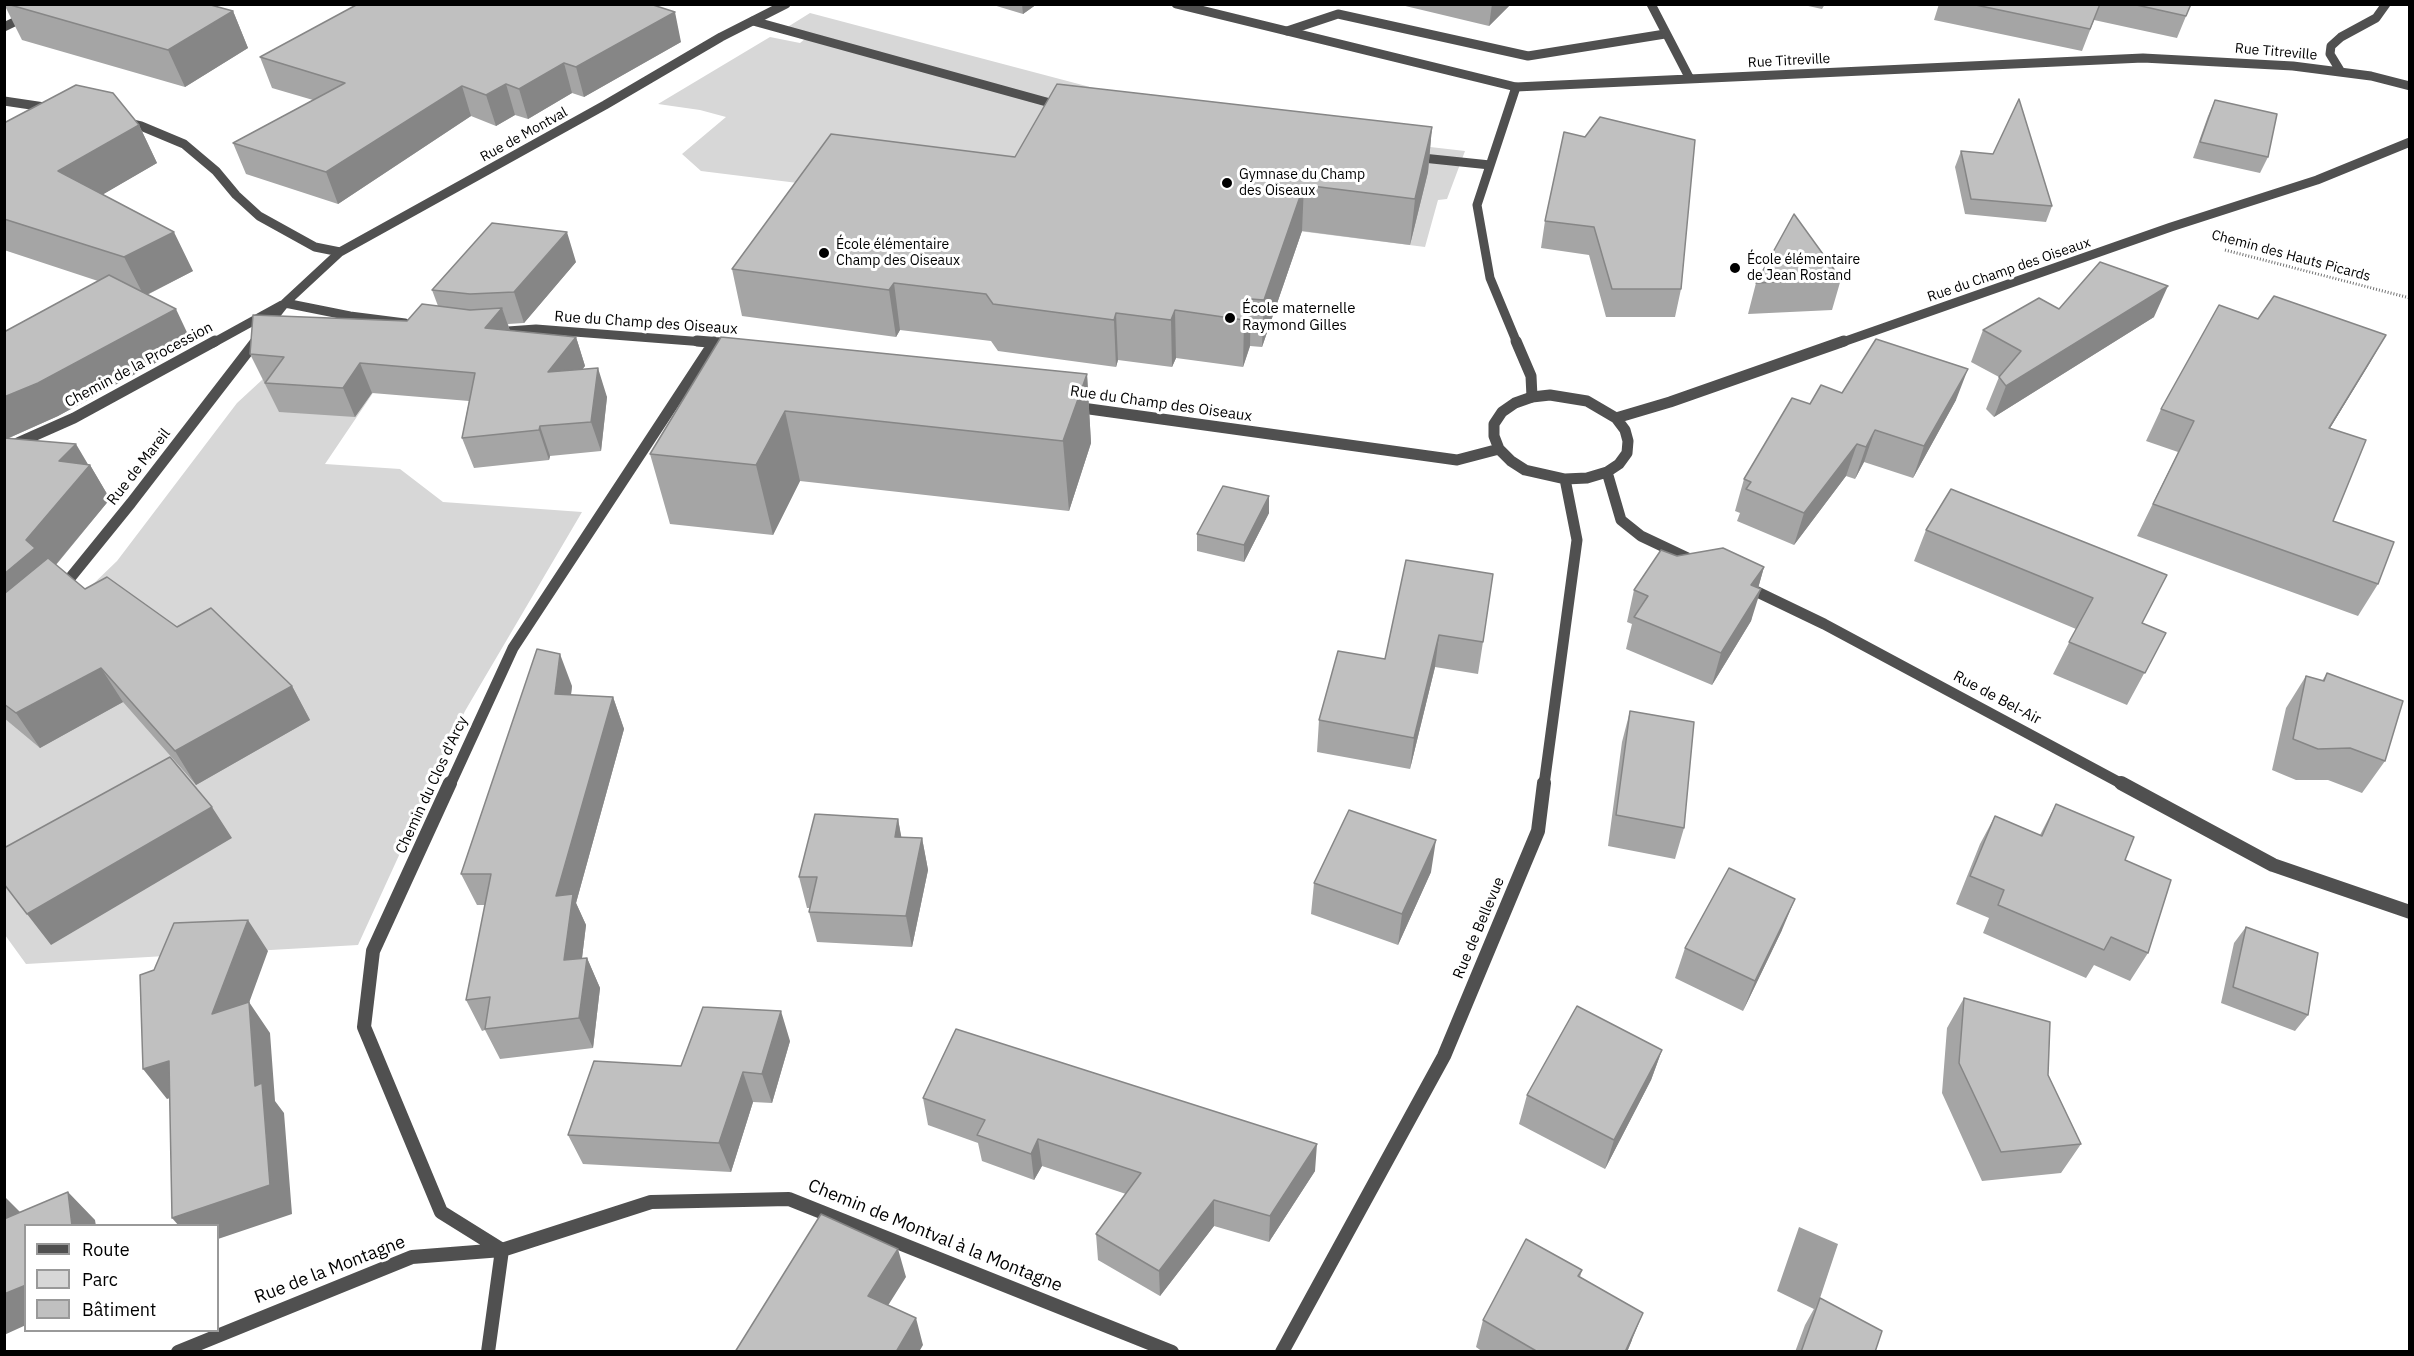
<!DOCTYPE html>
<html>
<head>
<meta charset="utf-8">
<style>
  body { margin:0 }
  #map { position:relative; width:2414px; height:1356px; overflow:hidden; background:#fff; font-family:"IBM Plex Sans",sans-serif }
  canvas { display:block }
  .frame { position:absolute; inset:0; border:6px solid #000; pointer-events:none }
  .legend { position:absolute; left:24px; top:1224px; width:195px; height:108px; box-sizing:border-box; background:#fff; border:2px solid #999; margin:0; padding:8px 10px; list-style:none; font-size:18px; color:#000 }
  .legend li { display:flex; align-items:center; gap:12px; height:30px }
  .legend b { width:30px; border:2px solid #999 }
</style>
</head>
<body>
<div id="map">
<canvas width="2414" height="1356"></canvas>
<div class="frame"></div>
<ul class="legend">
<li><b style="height:8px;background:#505050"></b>Route</li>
<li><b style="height:16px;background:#d7d7d7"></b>Parc</li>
<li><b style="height:16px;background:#c0c0c0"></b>Bâtiment</li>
</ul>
</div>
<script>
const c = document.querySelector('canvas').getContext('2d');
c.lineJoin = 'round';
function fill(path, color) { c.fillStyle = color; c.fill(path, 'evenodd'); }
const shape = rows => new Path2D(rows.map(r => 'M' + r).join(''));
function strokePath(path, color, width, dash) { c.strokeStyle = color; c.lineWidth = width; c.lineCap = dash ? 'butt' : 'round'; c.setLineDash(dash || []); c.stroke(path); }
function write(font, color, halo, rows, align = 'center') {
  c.font = font + ' "IBM Plex Sans",sans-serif'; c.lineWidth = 6; c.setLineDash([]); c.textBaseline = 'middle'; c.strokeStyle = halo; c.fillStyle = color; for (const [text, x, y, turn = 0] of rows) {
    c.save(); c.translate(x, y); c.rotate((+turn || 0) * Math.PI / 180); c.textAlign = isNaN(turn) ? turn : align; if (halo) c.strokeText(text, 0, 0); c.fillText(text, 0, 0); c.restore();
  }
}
const green = shape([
  [810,13,1230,124,1465,151,1447,199,1438,200,1425,247,1053,200,830,187,701,171,682,154,726,117,700,110,658,104,770,37,800,43,811,34,786,28],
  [402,350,325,464,400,469,443,502,582,512,465,711,358,945,26,964,5,935,5,669,117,561,237,403,289,355]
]);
const water = shape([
  [1799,1227,1838,1244,1816,1310,1777,1291]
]);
const path = shape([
  [2225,250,2410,298]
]);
const serviceFar1 = shape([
  [753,21,1061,106],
  [4,27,51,4],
  [1287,31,1338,14,1528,56,1665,34],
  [1516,87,1477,205,1490,278,1517,343],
  [1413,157,1490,165]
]);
const service = shape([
  [1516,341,1531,376,1532,397]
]);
const minorFar2 = shape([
  [1176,4,1516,87,2143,58,2293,66,2371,76,2410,86],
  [1651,4,1690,79],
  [2341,72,2330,54,2331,46,2341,37,2376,18,2386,4],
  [4,101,51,108],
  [124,122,141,126,184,144,216,171,236,195,259,216,315,247,340,252],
  [285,303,350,316,405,323],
  [494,332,536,329,717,343],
  [213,343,282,305],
  [254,343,285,303,340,252,605,105,721,37,786,4],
  [1840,343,2171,227,2317,180,2410,142]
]);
const minorFar1 = shape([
  [697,341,734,344],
  [1550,395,1587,401,1616,418,1625,430,1628,441,1627,453,1619,464,1607,472,1587,478,1565,479,1525,470,1511,461,1499,449,1494,436,1494,424,1502,412,1515,403,1532,397,1550,395],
  [1075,407,1457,460,1499,449],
  [1616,418,1670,402,1844,341],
  [4,449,74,418,215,341],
  [1607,472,1621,520,1641,536,1696,562],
  [1747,587,1824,624,2124,785],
  [62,588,131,503,256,341],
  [450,785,513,648,714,342],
  [1544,785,1577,540,1565,479]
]);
const minor = shape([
  [450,783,373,951,364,1027,441,1212,502,1250],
  [2121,783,2273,865,2410,912],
  [178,1352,412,1257,502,1250,651,1202,789,1199,1172,1352],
  [488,1352,502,1250],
  [1282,1352,1444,1056,1538,831,1544,783]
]);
const wall = shape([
  [4,4,207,4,233,11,248,48,185,87,22,40],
  [990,4,1037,4,1023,14],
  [1397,4,1511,4,1489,26],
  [1799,4,1825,4,1822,9],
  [1939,4,2191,4,2177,38,2094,20,2082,51,1934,20],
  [681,42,584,97,572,93,528,119,515,115,496,126,471,116,338,204,246,174,233,143,313,100,272,88,260,57],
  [2215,100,2268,157,2260,173,2193,158,2208,116],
  [4,123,139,125,157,163,103,194,193,271,147,295,192,343,58,416,9,438,90,465,110,499,56,565,85,589,177,627,292,686,310,720,196,785,123,702,40,748,4,718,4,332,98,281,4,250],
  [1432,127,1428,172,1410,245,1302,231,1262,347,1250,346,1243,367,1176,358,1172,367,1118,360,1116,367,998,351,991,341,900,330,896,337,742,316,732,269,1015,157],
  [1564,132,1681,289,1675,317,1606,317,1589,255,1541,248,1545,221],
  [1961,151,1993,154,2052,206,2046,222,1965,214,1955,167],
  [576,262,524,323,508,324,510,331,576,337,585,366,582,369,607,397,601,451,550,456,549,460,474,468,462,438,469,401,372,393,355,417,279,412,250,354,407,321,438,306,432,290],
  [1841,279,1832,310,1748,314,1756,283],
  [2059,309,2154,317,1994,417,1986,409,1999,377,1971,362,1983,330],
  [2258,319,2386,335,2330,428,2333,521,2378,584,2358,616,2137,536,2178,452,2146,441,2161,409],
  [721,337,1087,374,1091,443,1069,511,800,481,773,535,670,524,650,454],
  [1842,393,1956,400,1913,478,1864,462,1855,479,1846,476,1794,545,1737,521,1740,513,1735,511,1744,479,1810,404],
  [1951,489,2142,623,2166,633,2127,705,2053,674,2076,629,1914,561,1926,530],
  [1269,496,1269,513,1244,562,1197,551,1197,534],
  [1677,556,1764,567,1758,588,1751,621,1712,685,1626,649,1632,624,1627,622,1634,590],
  [1406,560,1483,642,1478,674,1435,667,1410,769,1317,752,1319,720,1385,659],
  [2327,673,2385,761,2362,793,2328,780,2296,780,2272,770,2286,708,2306,676,2322,681],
  [572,686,571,695,613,697,624,729,576,903,586,925,582,958,587,958,600,988,593,1048,500,1059,485,1030,482,1031,466,1000,485,905,477,905,461,874],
  [1630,711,1684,828,1675,859,1608,846,1622,742],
  [2056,804,2125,860,2148,953,2130,981,2094,965,2086,978,1983,933,1989,918,1956,904,1980,844,1995,816,2040,835],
  [898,819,901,837,922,838,928,870,912,947,817,942,809,912,810,908,807,908,799,877],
  [1431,872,1398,945,1311,914,1314,883],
  [2246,927,2308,1015,2295,1031,2221,1003,2234,943],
  [1782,930,1743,1011,1675,978,1685,948],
  [1964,998,2048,1075,2081,1144,2061,1173,1982,1181,1942,1093,1947,1028],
  [790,1041,772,1103,753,1102,731,1172,583,1164,568,1135,681,1066],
  [1662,1050,1651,1080,1605,1169,1519,1124,1527,1095],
  [923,1098,1315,1171,1269,1242,1214,1226,1160,1296,1098,1260,1096,1234,1126,1194,1042,1166,1034,1180,982,1161,978,1143,928,1125],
  [1582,1270,1580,1277,1632,1340,1627,1352,1483,1352,1476,1347,1483,1320],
  [1820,1298,1875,1352,1795,1352,1805,1325]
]);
const shadedWall = shape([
  [1022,4,1037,4,1023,14],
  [1492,4,1511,4,1489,26],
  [233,11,248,48,185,87,168,50],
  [675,12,681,42,584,97,576,67],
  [564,63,572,93,528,119,519,89],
  [506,84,515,115,496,126,486,95],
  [462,86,471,116,338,204,326,172],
  [139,125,157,163,78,209,58,171],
  [1432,127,1428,172,1410,245,1415,199],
  [1304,185,1302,231,1262,347,1264,300],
  [174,232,193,271,144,296,124,257],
  [567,232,576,262,524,323,514,292],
  [894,283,900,330,896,337,889,290],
  [2168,286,2154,317,1994,417,2006,386],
  [1251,299,1250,346,1243,367,1244,320],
  [502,308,512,337,485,328],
  [176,309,192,343,58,416,4,440,4,397],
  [1175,310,1176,358,1172,367,1171,320],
  [1116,313,1118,360,1116,367,1114,320],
  [2386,335,2368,366,2311,459,2329,428],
  [576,337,585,366,557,402,548,372],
  [360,363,372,393,355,417,343,388],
  [598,368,607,397,601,451,591,422],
  [1968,369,1956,400,1913,478,1924,446],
  [1087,374,1091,443,1069,511,1063,441],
  [785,411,800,481,773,535,756,465],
  [540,426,550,456,549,460,539,430],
  [1875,430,1864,462,1855,479,1866,447],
  [76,444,89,466,90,465,110,499,4,627,4,574,26,540,59,461],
  [1857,444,1846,476,1794,545,1804,513],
  [1269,496,1269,513,1244,562,1244,545],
  [1764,567,1755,599,1761,589,1751,621,1712,685,1721,653,1751,585],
  [1439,635,1435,667,1410,769,1414,738],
  [560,654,572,686,567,726,555,694],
  [101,668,123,702,40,748,16,713],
  [292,686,310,720,196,785,175,751],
  [613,697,624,729,576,903,586,925,578,991,564,960,556,896],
  [212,807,232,838,51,945,27,914],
  [898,819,904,851,895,837],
  [922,838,928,870,912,947,906,916],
  [1436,840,1431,872,1398,945,1402,914],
  [1795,899,1782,930,1743,1011,1755,981],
  [248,920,268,951,234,1044,212,1014],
  [587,958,600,988,593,1048,579,1018],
  [249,1002,270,1033,275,1101,284,1113,292,1214,218,1239,218,1226,179,1226,172,1218,255,1086],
  [781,1011,790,1041,772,1103,762,1074],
  [1662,1050,1651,1080,1605,1169,1614,1140],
  [169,1061,192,1091,167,1099,143,1069],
  [743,1072,753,1102,731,1172,719,1143],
  [1038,1139,1042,1166,1034,1180,1031,1154],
  [1317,1144,1315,1171,1269,1242,1270,1216],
  [68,1192,95,1220,96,1226,72,1226],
  [4,1196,24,1216,4,1226],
  [1214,1200,1214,1226,1160,1296,1159,1271],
  [898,1249,906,1277,877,1323,868,1296],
  [26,1285,26,1325,4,1335,4,1294],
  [1643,1313,1627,1352,1625,1352],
  [916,1318,923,1345,919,1352,896,1352]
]);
const building = shape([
  [7,4,207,4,233,11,168,50,7,4],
  [358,4,650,4,675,12,576,67,564,63,519,89,506,84,486,95,462,86,326,172,233,143,345,83,260,57,358,4],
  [1971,4,2100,4,2090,29,1971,4],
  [2132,4,2191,4,2186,16,2132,4],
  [1057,84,1432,127,1415,199,1304,185,1264,300,1251,299,1244,320,1175,310,1171,320,1116,313,1114,320,993,304,986,294,894,283,889,290,732,269,831,134,1015,157,1057,84],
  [76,85,113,93,139,125,58,171,174,232,124,257,4,219,4,123,76,85],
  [2019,99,2052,206,1971,199,1961,151,1993,154,2019,99],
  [2215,100,2277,114,2268,157,2200,142,2215,100],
  [1600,117,1695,140,1681,289,1612,289,1594,227,1545,221,1564,132,1585,137,1600,117],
  [1794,214,1841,279,1756,283,1794,214],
  [492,223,567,232,514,292,470,294,432,290,492,223],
  [2100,262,2168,286,2006,386,1999,377,2021,351,1983,330,2039,298,2059,309,2100,262],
  [109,275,176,309,38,383,4,397,4,332,109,275],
  [2274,296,2386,335,2329,428,2366,440,2333,521,2394,542,2378,584,2153,504,2194,421,2161,409,2219,305,2258,319,2274,296],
  [422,304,470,310,502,308,485,328,576,337,548,372,598,368,591,422,540,426,539,430,462,438,475,373,360,363,343,388,265,383,284,357,250,354,253,315,407,321,422,304],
  [721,337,1087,374,1063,441,785,411,756,465,650,454,721,337],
  [1876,339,1968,369,1924,446,1875,430,1866,447,1857,444,1804,513,1746,489,1751,482,1744,479,1792,398,1810,404,1821,385,1842,393,1876,339],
  [4,438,76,444,59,461,90,465,26,540,35,548,4,574,4,438],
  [1223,486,1269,496,1244,545,1197,534,1223,486],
  [1951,489,2167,575,2142,623,2166,633,2145,673,2069,642,2093,598,1926,530,1951,489],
  [1723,548,1764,567,1751,585,1761,589,1721,653,1634,617,1648,596,1634,590,1661,550,1677,556,1723,548],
  [48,558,85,589,107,577,177,627,211,608,292,686,175,751,101,668,16,713,4,704,4,594,48,558],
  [1406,560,1493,574,1483,642,1439,635,1414,738,1319,720,1338,651,1385,659,1406,560],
  [537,649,560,654,555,694,613,697,556,896,573,894,564,960,587,958,579,1018,485,1029,490,997,466,1000,491,874,461,874,537,649],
  [2327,673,2403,701,2385,761,2350,748,2318,749,2293,739,2306,676,2324,681,2327,673],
  [1630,711,1694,722,1684,828,1616,815,1630,711],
  [170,757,212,807,27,914,4,884,4,848,170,757],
  [2056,804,2134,837,2125,860,2171,880,2148,953,2111,937,2104,950,1998,905,2004,890,1970,876,1995,816,2042,836,2056,804],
  [1349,810,1436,840,1402,914,1314,883,1349,810],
  [815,814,898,819,895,837,922,838,906,916,809,912,817,877,799,877,815,814],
  [1729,868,1795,899,1755,981,1685,948,1729,868],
  [248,920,212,1014,249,1002,255,1086,262,1083,270,1185,172,1218,169,1061,143,1069,140,975,154,970,174,923,248,920],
  [2246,927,2318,953,2308,1015,2233,987,2246,927],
  [1964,998,2050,1022,2048,1075,2081,1144,2001,1152,1959,1063,1964,998],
  [1577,1006,1662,1050,1614,1140,1527,1095,1577,1006],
  [703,1007,781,1011,762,1074,743,1072,719,1143,568,1135,594,1061,681,1066,703,1007],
  [956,1029,1317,1144,1270,1216,1214,1200,1159,1271,1096,1234,1141,1173,1038,1139,1031,1154,977,1135,985,1120,923,1098,956,1029],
  [68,1192,72,1226,26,1226,26,1285,4,1294,4,1219,68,1192],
  [821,1214,898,1249,868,1296,916,1318,896,1352,735,1352,821,1214],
  [1526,1239,1582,1270,1578,1276,1643,1313,1625,1352,1538,1352,1483,1320,1526,1239],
  [1820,1298,1882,1331,1875,1352,1801,1352,1820,1298]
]);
const markers = [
  [1227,183,6,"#000"],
  [824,253,6,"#000"],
  [1735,268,6,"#000"],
  [1230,318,6,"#000"]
];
const farStreetnames = [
  ["Rue Titreville",2276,52,5],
  ["Rue Titreville",1789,61,-3],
  ["Rue de Montval",524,135,-29],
  ["Chemin des Hauts Picards",2291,256,15],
  ["Rue du Champ des Oiseaux",2009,270,-19]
];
const farPoinames = [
  ["Gymnase du Champ",1239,175],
  ["des Oiseaux",1239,191],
  ["École élémentaire",836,245],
  ["Champ des Oiseaux",836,261],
  ["École élémentaire",1747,260],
  ["de Jean Rostand",1747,276]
];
const poiNames = [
  ["École maternelle",1242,309],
  ["Raymond Gilles",1242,326]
];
const streetNames = [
  ["Rue du Champ des Oiseaux",646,323,4],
  ["Chemin de la Procession",139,365,-28],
  ["Rue du Champ des Oiseaux",1161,404,8],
  ["Rue de Mareil",139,467,-52],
  ["Rue de Bel-Air",1997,698,28],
  ["Chemin du Clos d'Arcy",432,785,-65],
  ["Rue de Bellevue",1479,928,-67]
];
const nearStreetnames = [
  ["Chemin de Montval à la Montagne",935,1236,22],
  ["Rue de la Montagne",330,1270,-21]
];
fill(green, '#d7d7d7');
fill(water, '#9e9e9e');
strokePath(path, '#727272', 3, [1, 2]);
strokePath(serviceFar1, '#505050', 9);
strokePath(service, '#505050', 11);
strokePath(minorFar2, '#505050', 9);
strokePath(minorFar1, '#505050', 11);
strokePath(minor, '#505050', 14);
fill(wall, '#a5a5a5');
fill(shadedWall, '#868686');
fill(building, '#c0c0c0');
strokePath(building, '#868686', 1.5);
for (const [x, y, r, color] of markers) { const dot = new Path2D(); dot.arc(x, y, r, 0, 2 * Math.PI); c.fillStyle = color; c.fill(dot); strokePath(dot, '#fff', 2); }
write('14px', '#000', '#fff', farStreetnames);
write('14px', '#000', '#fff', farPoinames, 'left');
write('15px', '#000', '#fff', poiNames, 'left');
write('15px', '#000', '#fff', streetNames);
write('18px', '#000', '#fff', nearStreetnames);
</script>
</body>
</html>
